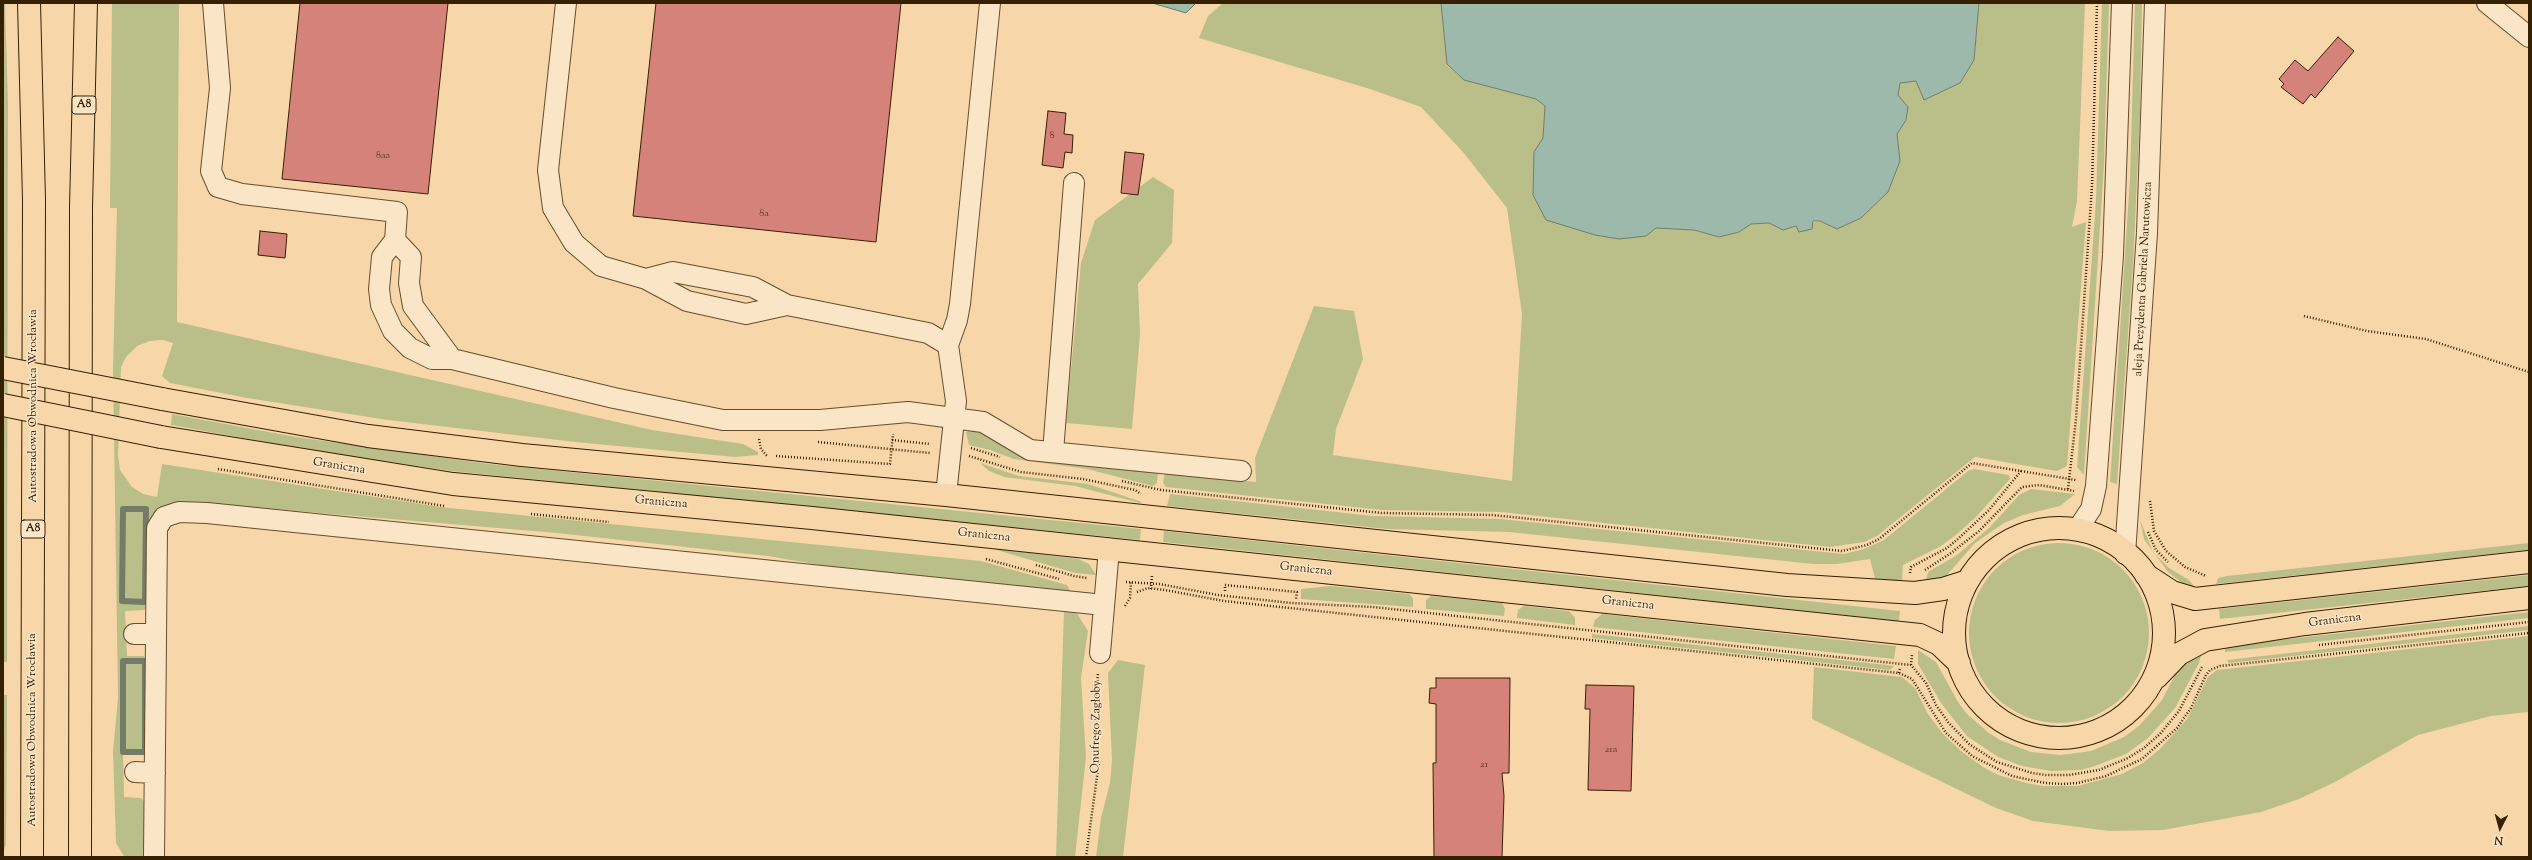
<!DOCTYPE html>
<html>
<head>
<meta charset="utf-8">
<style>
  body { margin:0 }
  #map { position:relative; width:2532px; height:860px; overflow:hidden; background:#f7d7a9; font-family:"Sorts Mill Goudy",serif }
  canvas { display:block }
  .frame { position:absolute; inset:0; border:4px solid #362003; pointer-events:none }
  .north { position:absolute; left:2480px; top:808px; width:40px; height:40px; -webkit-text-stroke:3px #fae5c7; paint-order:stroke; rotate:186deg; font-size:11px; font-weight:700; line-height:16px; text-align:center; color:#362003 }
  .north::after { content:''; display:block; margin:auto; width:14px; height:18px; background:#362003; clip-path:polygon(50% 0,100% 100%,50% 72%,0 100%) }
</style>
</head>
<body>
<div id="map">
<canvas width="2532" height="860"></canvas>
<div class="frame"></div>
<div class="north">N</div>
</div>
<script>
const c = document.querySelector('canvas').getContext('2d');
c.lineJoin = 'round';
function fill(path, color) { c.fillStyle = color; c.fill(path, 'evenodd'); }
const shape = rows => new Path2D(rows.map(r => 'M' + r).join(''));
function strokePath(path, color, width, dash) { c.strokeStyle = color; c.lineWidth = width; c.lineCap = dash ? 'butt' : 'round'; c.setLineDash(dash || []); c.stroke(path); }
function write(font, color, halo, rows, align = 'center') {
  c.font = font + ' "Sorts Mill Goudy",serif'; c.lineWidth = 3; c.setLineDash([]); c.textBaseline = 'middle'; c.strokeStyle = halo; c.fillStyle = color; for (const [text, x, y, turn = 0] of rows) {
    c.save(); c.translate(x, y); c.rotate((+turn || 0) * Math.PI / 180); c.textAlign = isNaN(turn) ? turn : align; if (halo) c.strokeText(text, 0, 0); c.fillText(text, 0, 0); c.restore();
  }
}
const green = shape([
  [3,3,5,3,8,103,7,662,3,662],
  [112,3,179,3,177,322,652,430,743,444,758,452,758,455,735,457,575,442,388,420,247,398,170,383,162,376,173,343,163,340,150,341,137,346,126,357,121,367,118,455,120,470,132,487,143,494,157,497,162,464,440,507,981,561,1067,585,1073,596,860,572,768,556,557,533,213,504,150,527,145,610,125,611,127,656,144,656,145,661,145,752,123,752,124,797,141,798,148,806,147,857,124,856,116,843,113,751,118,698,113,370,117,208,110,208],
  [1223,3,1441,3,1447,65,1464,80,1536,99,1545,106,1543,138,1534,152,1646,236,1656,228,1694,230,1719,237,1739,232,1751,224,1769,223,1783,230,1820,221,1837,229,1861,218,1888,192,1898,144,1897,134,1906,120,1898,95,1900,82,1916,81,1924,100,1960,83,1974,60,1979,3,2085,3,2077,201,2072,227,2086,222,2067,466,2057,471,1975,457,1877,536,1864,542,1830,547,1500,512,1382,510,1166,487,1163,483,1165,472,1256,482,1255,458,1314,306,1354,311,1363,359,1336,429,1333,455,1512,481,1522,314,1507,208,1463,152,1421,107,1370,89,1199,38,1208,16],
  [2102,3,2109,3,2104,164,2084,475,2077,467,2096,200],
  [2135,3,2142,3,2140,116,2133,265,2117,484,2110,482,2130,178],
  [1153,177,1174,190,1172,243,1138,284,1140,334,1132,429,1066,423,1081,263,1095,220],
  [172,414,296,437,489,464,1141,529,1140,540,451,471,308,450,171,425],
  [973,429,1158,471,1157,483,1153,486,1087,469,1014,459,990,450,969,445,966,432],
  [980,463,1019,476,1088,484,1142,502,1140,503,1075,486,1004,477,989,471],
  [1974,469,2009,475,2010,479,1976,517,1957,534,1941,546,1903,565,1902,582,1875,579,1870,559,1837,564,1813,564,1509,532,1387,529,1167,506,1170,494,1373,516,1500,519,1844,554,1864,549,1884,540,1968,471],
  [2031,489,2075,494,2060,506,2023,515,2004,523,1975,543,1947,575,1941,580,1925,584,1928,572,1957,555,1990,527,2019,495],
  [2140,520,2153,552,2169,568,2189,580,2194,586,2182,583,2168,572,2144,539],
  [1164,531,1900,611,1899,621,1163,542],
  [2529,543,2529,550,2216,584,2218,578,2227,576],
  '1969 633a90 90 0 1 1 180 0a90 90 0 1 1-180 0Z',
  [990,548,1078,559,1089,564,1096,575,1075,573],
  [2529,575,2529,586,2220,619,2219,609],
  [1330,586,1409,594,1413,598,1413,607,1301,599,1301,589],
  [1431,596,1502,603,1505,609,1504,616,1426,609,1426,600],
  [1524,606,1569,611,1575,618,1575,625,1517,618,1518,610],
  [1064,611,1076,612,1088,631,1081,678,1086,757,1075,857,1056,857],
  [2529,612,2529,618,2225,652,2225,646],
  [1602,614,1896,646,1894,659,1593,627,1595,620],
  [2529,626,2529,630,2376,647,2229,663,2227,660],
  [1592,634,1887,665,1894,666,1890,670,1592,638],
  [2529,636,2529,712,2491,716,2418,735,2333,783,2299,799,2261,812,2163,830,2109,831,2033,821,1996,808,1812,719,1814,667,1902,677,1915,688,1928,714,1943,734,1961,751,1983,767,1998,775,2026,783,2043,786,2078,786,2122,774,2143,763,2160,749,2187,719,2208,677,2217,670],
  [1918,650,1936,662,1958,702,1967,714,1989,733,2000,740,2031,752,2061,755,2091,751,2124,737,2139,726,2162,700,2182,662,2202,652,2199,663,2175,708,2148,738,2126,754,2095,766,2081,770,2051,771,2022,766,1998,757,1967,736,1941,703,1918,664],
  [1118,660,1145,665,1123,857,1096,857,1101,818,1110,783,1112,760,1108,673],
  [3,695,7,695,6,845,3,852]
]);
const water = shape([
  [1152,3,1196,3,1186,13,1152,3],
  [1441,3,1979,3,1974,60,1960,83,1924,100,1916,81,1900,83,1898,95,1908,107,1906,120,1897,134,1900,161,1888,192,1861,218,1837,229,1820,221,1813,221,1812,229,1799,232,1796,226,1783,230,1769,223,1751,224,1739,232,1719,237,1694,230,1656,228,1646,236,1619,239,1595,235,1546,220,1533,195,1534,152,1543,138,1545,106,1536,99,1464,80,1447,64,1441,3]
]);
const stream = shape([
  [123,509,146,509,145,602,122,601,123,509],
  [123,661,145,661,145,752,123,752,123,661]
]);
const building = shape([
  [300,3,448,3,428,194,282,179,300,3],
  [656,3,901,3,876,242,633,216,656,3],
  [2338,37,2354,51,2315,98,2311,94,2303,104,2281,87,2284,84,2279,79,2295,60,2308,71,2338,37],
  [1048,111,1066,113,1064,134,1073,135,1072,153,1065,152,1063,168,1042,165,1048,111],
  [1125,152,1144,154,1138,195,1121,193,1125,152],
  [260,231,287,234,285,258,258,255,260,231],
  [1436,678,1510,678,1509,773,1502,773,1504,796,1502,857,1434,857,1433,763,1436,763,1436,704,1429,703,1430,688,1436,688,1436,678],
  [1586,685,1634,686,1631,791,1588,790,1590,709,1585,709,1586,685]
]);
const path = shape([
  [2304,316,2367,331,2426,339,2529,372],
  [759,439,761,449,767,456],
  [892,440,930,444],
  [818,442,930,453],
  [971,448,1000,457],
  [776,456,890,464,893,434],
  [969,456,1021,472,1083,479,1135,490,1141,494],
  [218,469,444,506],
  [1122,481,1161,490,1382,513,1492,515,1842,551,1867,545,1879,539,1972,463,2076,480],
  [2068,489,2076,419,2092,186,2097,3],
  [2150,501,2154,531,2166,551,2185,567,2206,576],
  [531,514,609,522],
  [2148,532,2156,550,2168,562],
  [986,559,1059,579],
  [1036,565,1074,576,1087,578],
  [1925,570,1951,553,1979,531,2022,487,2039,485,2074,491],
  [1910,573,1911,567,1947,548,1958,539,1989,510,2021,471],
  [1126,582,1159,584,1218,595,1291,603,1373,607,1911,665,1926,683,1936,705,1948,722,1969,744,1997,762,2032,773,2046,775,2069,775,2099,770,2128,758,2144,748,2160,734,2179,711,2202,667],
  [1151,589,1152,575],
  [1225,591,1225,585,1297,592,1296,599],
  [1137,592,1148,588,1165,590,1224,601,1899,673,1912,679,1946,733,1972,756,2012,776,2045,783,2063,784,2078,783,2106,776,2142,759,2177,728,2191,708,2206,675,2210,670,2220,666,2529,633],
  [1125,606,1130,598,1131,582],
  [2319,645,2529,622],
  [1911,665,1912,655],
  [1899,673,1900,668],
  [1086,857,1099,762,1095,709,1098,673]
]);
const minor = shape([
  [213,3,220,88,211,171,218,187,242,194,397,212,395,240,382,257,379,289,381,305,393,331,410,348,432,359,452,359,614,398,723,420,820,420,908,412,983,422,1030,450,1241,471],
  [566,3,548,170,553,208,574,243,601,266,646,279,687,301,746,314,787,305],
  [2487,3,2529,37],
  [395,240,411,257,409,283,413,306,452,359],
  [646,279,673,272,753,287,787,305,928,333,948,345,956,401,946,495],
  [948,345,957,320,960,304,990,3],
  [1053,452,1074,183],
  [2077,530,2091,509,2096,486,2113,255,2122,3],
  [2125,554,2147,233,2155,3],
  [134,634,155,634],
  [1100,653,1109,549],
  [135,772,155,773],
  [154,857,157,528,164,517,179,512,207,513,1104,605]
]);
const major = shape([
  [162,399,368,436,522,455,946,495,1787,585,1915,593,1943,589,1965,582],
  [161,437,453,484,812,518,1920,635,1939,644,1959,663],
  '1954 633a105 105 0 1 1 210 0a105 105 0 1 1-210 0Z',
  [2146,575,2172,592,2195,599,2529,562],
  [2157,677,2179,654,2205,640,2305,624,2529,598]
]);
const highway = shape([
  [29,3,34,200,32,857],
  [80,857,81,207,86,3]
]);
const majorBridge = shape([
  [3,368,162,399],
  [3,405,161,437]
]);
const numberNames = [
  ["8",1052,136],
  ["8aa",383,156],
  ["8a",764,214],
  ["21a",1611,750],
  ["21",1484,765]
];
const shields = [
  [84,105,24],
  [33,529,24]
];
const shieldNames = [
  ["A8",84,105],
  ["A8",33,529]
];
const streetNames = [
  ["aleja Prezydenta Gabriela Narutowicza",2144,279,-87],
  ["Autostradowa Obwodnica Wrocławia",34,406,-90],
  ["Graniczna",339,467,9],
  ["Graniczna",661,503,5],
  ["Graniczna",984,536,6],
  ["Graniczna",1306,570,6],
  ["Graniczna",1628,604,6],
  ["Graniczna",2335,621,-7],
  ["Onufrego Zagłoby",1097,727,-89],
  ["Autostradowa Obwodnica Wrocławia",33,730,-90]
];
fill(green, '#babf8a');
fill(water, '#9db9ab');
strokePath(water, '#747c68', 1);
strokePath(stream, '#747c68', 6);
fill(building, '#d5837a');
strokePath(building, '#362003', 1);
strokePath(minor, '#664e2c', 22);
strokePath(major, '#362003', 24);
strokePath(highway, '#362003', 24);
strokePath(path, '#362003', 2.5, [1, 2]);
strokePath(minor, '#fae5c7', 20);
strokePath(major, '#f7d7a9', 22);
strokePath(highway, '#f7d7a9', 22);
strokePath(majorBridge, '#362003', 24, []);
strokePath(majorBridge, '#f7d7a9', 22);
write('10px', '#5e3921', null, numberNames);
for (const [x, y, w] of shields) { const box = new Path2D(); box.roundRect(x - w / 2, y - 9, w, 18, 3); c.fillStyle = '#fae5c7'; c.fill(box); strokePath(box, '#362003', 1); }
write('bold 11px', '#362003', null, shieldNames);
write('12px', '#362003', '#fae5c7', streetNames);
</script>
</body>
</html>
